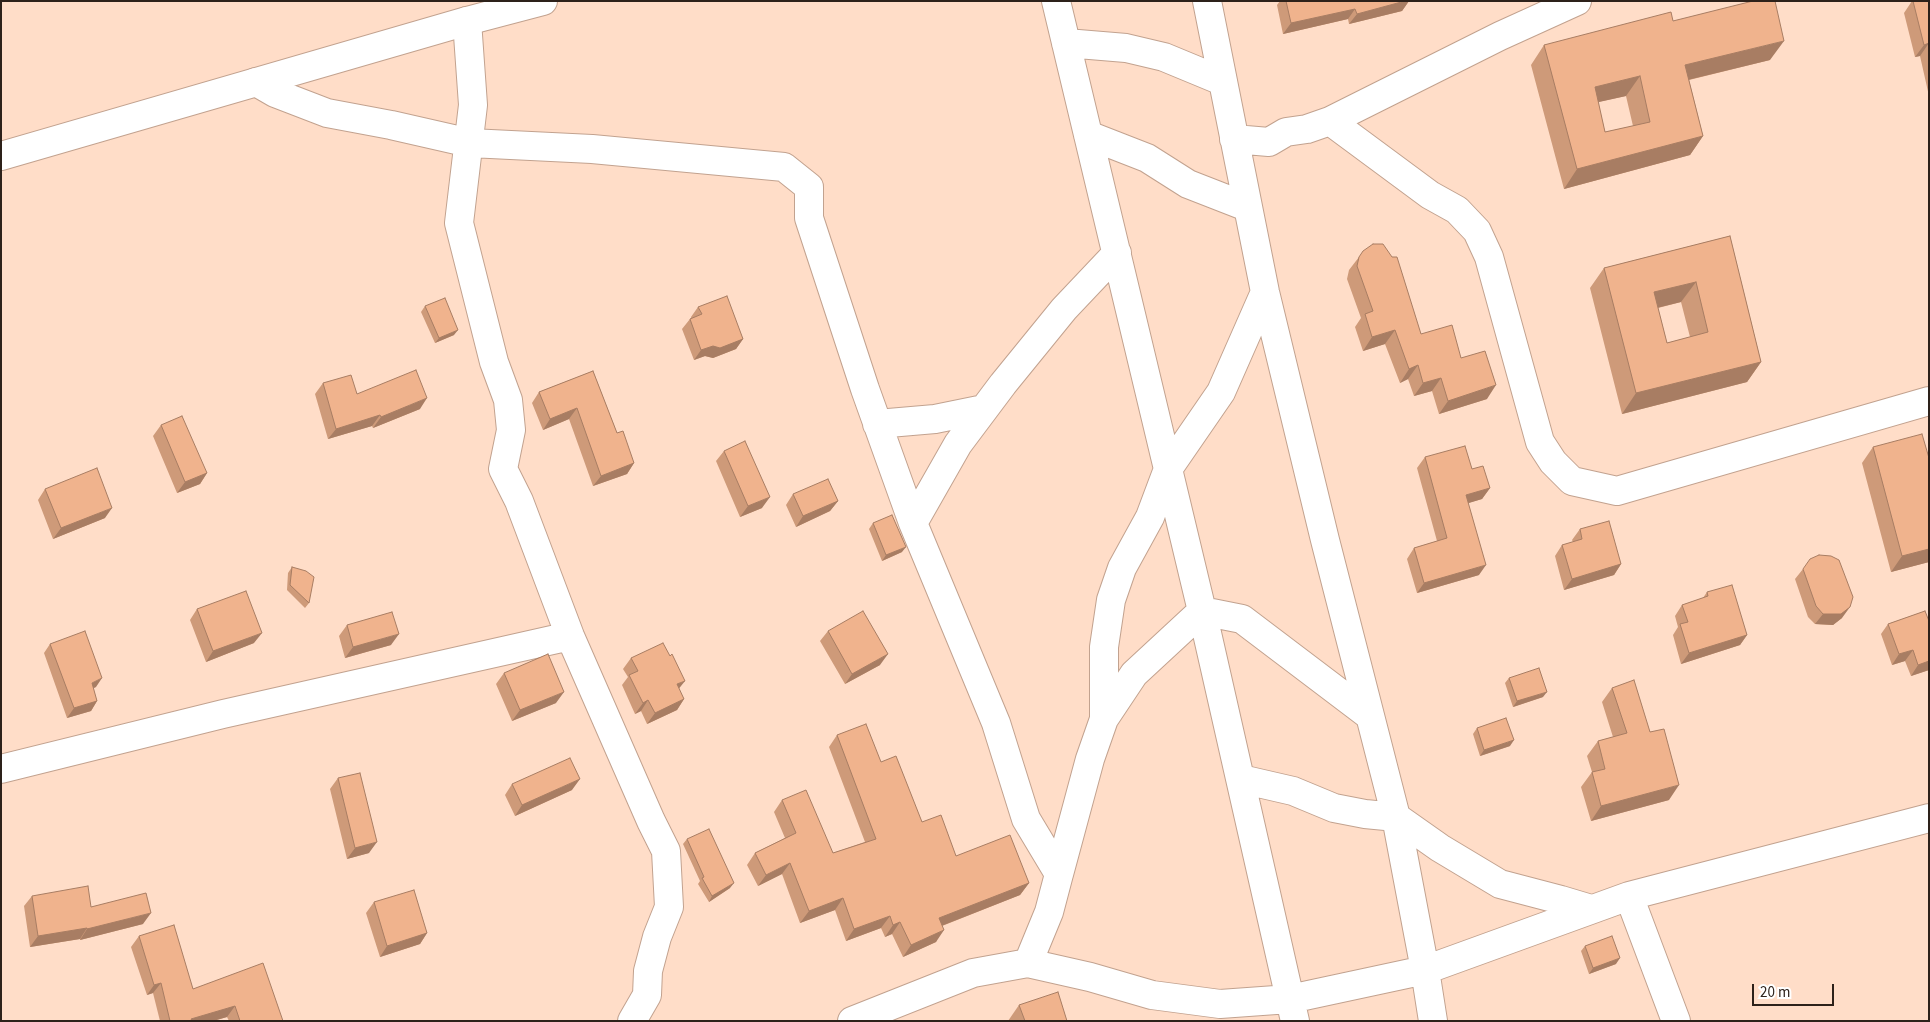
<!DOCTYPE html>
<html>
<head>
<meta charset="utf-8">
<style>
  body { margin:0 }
  #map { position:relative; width:1930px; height:1022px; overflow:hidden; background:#ffddc8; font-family:"Source Sans 3",sans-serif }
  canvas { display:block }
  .frame { position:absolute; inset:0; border:2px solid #2d211a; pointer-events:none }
  .scale { position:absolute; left:1752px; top:984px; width:82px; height:22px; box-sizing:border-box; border:2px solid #2d211a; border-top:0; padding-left:6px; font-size:15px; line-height:18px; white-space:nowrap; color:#2d211a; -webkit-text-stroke:4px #fff; paint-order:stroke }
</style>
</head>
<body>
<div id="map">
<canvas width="1930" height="1022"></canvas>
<div class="frame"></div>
<div class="scale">20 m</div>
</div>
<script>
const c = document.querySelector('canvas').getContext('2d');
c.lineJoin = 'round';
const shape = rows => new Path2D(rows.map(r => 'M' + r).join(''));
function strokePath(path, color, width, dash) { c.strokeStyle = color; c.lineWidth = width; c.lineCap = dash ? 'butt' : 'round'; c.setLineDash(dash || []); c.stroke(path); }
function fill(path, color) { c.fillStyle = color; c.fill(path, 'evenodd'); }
const street = shape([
  [1056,1,1202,611,1295,1021],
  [1207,1,1265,292,1325,540,1396,817,1425,970,1433,1021],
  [467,21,473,105,459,223,494,362,508,400,511,430,503,469,519,501,570,636,651,821,666,851,669,907,657,937,648,971,647,995,632,1021],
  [1066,43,1126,48,1164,57,1222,81],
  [256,82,275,93,327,113,391,125,470,143,592,149,784,167,809,187,809,218,865,389,913,523,996,723,1026,819,1059,874,1049,912,1028,963],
  [1330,121,1430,195,1457,210,1477,231,1489,257,1540,442,1553,462,1572,481,1617,491,1929,401],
  [1088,135,1147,158,1188,184,1247,207],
  [1234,139,1269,142,1286,132,1307,129,1330,121,1500,36,1577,1],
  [877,424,935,419,984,409],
  [913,523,958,444,1003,384,1064,309,1117,253],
  [1104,719,1104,647,1111,600,1122,568,1150,517,1168,469,1221,392,1265,292],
  [1,769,223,714,570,636],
  [1241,779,1293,791,1334,808,1365,814,1396,817,1440,848,1500,884,1561,900,1591,909],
  [1059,874,1090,759,1104,719,1134,674,1202,611,1242,619,1370,716],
  [1629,896,1676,1021],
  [852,1021,973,973,1028,963,1090,977,1152,995,1220,1004,1290,999,1425,970,1629,896,1929,818]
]);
const secondary = shape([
  [1,156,467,21,543,1]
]);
const wall = shape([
  [1280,1,1409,1,1402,11,1349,24,1348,19,1283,34,1277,5],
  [1912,1,1929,1,1929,96,1920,56,1915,57,1904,13],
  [1673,21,1770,60,1689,80,1703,136,1690,155,1564,189,1531,65,1544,45],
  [1626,96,1633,126,1605,132,1598,102],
  [1730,236,1761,362,1747,382,1622,414,1590,288,1604,268],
  [1681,302,1690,337,1667,343,1658,308],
  [1359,257,1421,334,1461,358,1487,399,1439,414,1432,391,1414,396,1408,379,1400,383,1385,344,1363,351,1355,327,1361,318,1347,279,1349,270],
  [425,306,454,335,435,343,421,312],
  [698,307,743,339,736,349,713,358,705,356,694,360,682,329,690,319,691,318,691,317],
  [593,371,617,433,634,463,627,474,593,486,569,419,543,430,532,403,539,392],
  [323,383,357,394,420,409,373,428,372,426,328,439,315,394],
  [161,425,207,473,200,484,177,493,153,436],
  [1873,447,1929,458,1929,562,1891,572,1862,463],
  [724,451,762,508,740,517,716,461],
  [1425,457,1472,469,1490,488,1482,499,1468,503,1479,575,1417,593,1407,559,1414,548,1437,541,1417,468],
  [45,489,105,518,53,539,38,500],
  [793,494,838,501,830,511,796,527,786,505],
  [873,523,902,552,882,561,869,529],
  [1580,529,1621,564,1614,575,1564,590,1555,556,1562,545,1573,542,1572,540],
  [292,567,309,603,305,608,287,590,288,573],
  [1803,569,1842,618,1833,625,1815,624,1808,617,1795,579],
  [1707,592,1747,635,1740,645,1681,664,1673,635,1678,627,1675,616,1682,605,1703,598],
  [197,609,254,643,206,662,190,620],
  [1925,611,1929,670,1911,676,1905,661,1892,665,1881,634,1888,624],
  [347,625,391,645,345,658,339,636],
  [828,631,880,665,845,684,820,641],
  [50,644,96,687,93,688,97,701,91,711,67,718,44,653],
  [631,658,679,689,684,699,677,710,647,724,641,711,635,714,622,685,628,677,623,669],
  [504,673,556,703,512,721,496,684],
  [1509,678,1543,697,1513,707,1505,683],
  [1612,688,1669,800,1591,821,1581,787,1592,772,1587,756,1598,741,1613,737,1602,702],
  [1477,728,1510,746,1480,756,1473,734],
  [837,735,881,762,922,822,956,856,1029,883,1020,895,942,926,936,942,903,957,892,934,885,937,881,928,846,941,835,910,800,923,782,874,758,886,747,865,755,853,785,838,774,812,782,800,833,853,865,842,829,747],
  [338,778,369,853,347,859,330,789],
  [512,784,572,790,515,816,505,795],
  [687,839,730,888,709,902,698,884,700,881,683,844],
  [32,896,91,907,143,924,80,940,80,939,30,947,24,906],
  [374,902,427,933,420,944,380,957,366,913],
  [139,936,193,989,283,1021,229,1021,227,1017,213,1021,160,1021,153,993,147,995,131,947],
  [1585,946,1616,964,1589,974,1581,951],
  [1019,1005,1067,1021,1008,1021]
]);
const shadedWall = shape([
  [1405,1,1409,1,1402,11,1349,24,1357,14],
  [1355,9,1348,19,1283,34,1291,23],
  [1784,41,1770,60,1671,84,1685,65],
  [1929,43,1920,56,1915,57,1924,45],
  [1640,76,1626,96,1581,106,1595,87],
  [1703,136,1690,155,1564,189,1577,169],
  [1696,282,1681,302,1640,312,1654,292],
  [458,330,454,335,435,343,439,338],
  [1395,330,1385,344,1363,351,1372,337],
  [743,339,736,349,713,358,705,356,694,360,701,350,713,346],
  [1761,362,1747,382,1622,414,1636,393],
  [1418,365,1408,379,1400,383,1409,369],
  [1441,378,1432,391,1414,396,1423,383],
  [1496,385,1487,399,1439,414,1448,401],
  [427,398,420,409,373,428,381,417],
  [577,408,569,419,543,430,550,419],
  [380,415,372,426,328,439,336,429],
  [634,463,627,474,593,486,601,476],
  [207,473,200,484,177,493,185,482],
  [1490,488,1482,499,1459,506,1466,495],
  [770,497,762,508,740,517,748,506],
  [838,501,830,511,796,527,803,516],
  [112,508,105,518,53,539,61,528],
  [906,547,902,552,882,561,886,555],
  [1929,549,1929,562,1891,572,1902,556],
  [1621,564,1614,575,1564,590,1572,579],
  [1486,565,1479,575,1417,593,1424,583],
  [1850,607,1842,618,1833,625,1815,624,1823,614],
  [262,633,254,643,206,662,213,651],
  [399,634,391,645,345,658,353,647],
  [1747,635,1740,645,1681,664,1689,653],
  [1913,650,1905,661,1892,665,1899,654],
  [888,654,880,665,845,684,852,674],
  [1929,661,1929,670,1911,676,1918,665],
  [102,678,96,687,85,692,92,683],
  [685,681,677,691,677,684],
  [564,692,556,703,512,721,520,710],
  [1547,692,1543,697,1513,707,1517,701],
  [684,699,677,710,647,724,655,713],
  [648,700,641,711,635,714,643,703],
  [97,701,91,711,67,718,74,708],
  [1514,740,1510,746,1480,756,1484,750],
  [580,779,572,790,515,816,522,805],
  [1679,785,1669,800,1591,821,1601,806],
  [377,842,369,853,347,859,355,848],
  [790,863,782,874,758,886,766,875],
  [734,883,730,888,709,902,712,896],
  [1029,883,1020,895,931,930,939,918],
  [843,898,835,910,800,923,809,911],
  [151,913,143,924,80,940,87,929],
  [890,916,881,928,846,941,854,929],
  [900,922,892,934,885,937,893,925],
  [87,928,80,939,30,947,38,936],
  [944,930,936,942,903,957,911,945],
  [427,933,420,944,380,957,387,946],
  [1620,958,1616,964,1589,974,1593,968],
  [161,983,153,993,147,995,154,985],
  [235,1006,227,1017,213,1021,189,1021,191,1019]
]);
const building = shape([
  [1286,1,1405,1,1357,14,1355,9,1291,23,1286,1],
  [1753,1,1775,1,1784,41,1685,65,1703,136,1577,169,1544,45,1671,12,1673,21,1753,1],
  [1640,76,1650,122,1605,132,1595,87,1640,76],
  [1913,1,1929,1,1929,43,1924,45,1913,1],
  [1730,236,1761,362,1636,393,1604,268,1730,236],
  [1696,282,1708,332,1667,343,1654,292,1696,282],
  [1373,244,1383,244,1392,257,1397,257,1421,334,1452,325,1461,358,1485,351,1496,385,1448,401,1441,378,1423,383,1418,365,1409,369,1395,330,1372,337,1365,314,1373,311,1357,266,1359,257,1363,251,1373,244],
  [727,296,743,339,720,348,713,346,701,350,690,319,702,314,698,307,727,296],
  [445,298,458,330,439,338,425,306,445,298],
  [416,370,427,398,381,417,380,415,336,429,323,383,351,375,357,394,416,370],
  [593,371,617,433,623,431,634,463,601,476,577,408,550,419,539,392,593,371],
  [182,416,207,473,185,482,161,425,182,416],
  [1922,434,1929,458,1929,549,1902,556,1873,447,1922,434],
  [745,441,770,497,748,506,724,451,745,441],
  [1465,446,1472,469,1483,466,1490,488,1466,495,1486,565,1424,583,1414,548,1447,538,1425,457,1465,446],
  [97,468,112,508,61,528,45,489,97,468],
  [828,479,838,501,803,516,793,494,828,479],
  [892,515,906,547,886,555,873,523,892,515],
  [1609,521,1621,564,1572,579,1562,545,1582,539,1580,529,1609,521],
  [1819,555,1831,556,1839,560,1853,597,1850,607,1841,614,1823,614,1816,606,1803,569,1810,559,1819,555],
  [292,567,306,571,314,577,309,603,290,585,292,567],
  [1732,585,1747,635,1689,653,1680,624,1688,622,1682,605,1708,596,1707,592,1732,585],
  [246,591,262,633,213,651,197,609,246,591],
  [863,611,888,654,852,674,828,631,863,611],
  [1925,611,1929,621,1929,661,1918,665,1913,650,1899,654,1888,624,1925,611],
  [392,612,399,634,353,647,347,625,392,612],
  [85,631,102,678,92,683,97,701,74,708,50,644,85,631],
  [663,643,670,656,672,654,685,681,677,684,684,699,655,713,648,700,643,703,629,675,638,671,631,658,663,643],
  [548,654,564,692,520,710,504,673,548,654],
  [1539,668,1547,692,1517,701,1509,678,1539,668],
  [1634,680,1650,732,1664,729,1679,785,1601,806,1592,772,1605,769,1598,741,1627,733,1612,688,1634,680],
  [1506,718,1514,740,1484,750,1477,728,1506,718],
  [866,724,881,762,896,756,922,822,941,815,956,856,1010,835,1029,883,939,918,944,930,911,945,900,922,893,925,890,916,854,929,843,898,809,911,790,863,766,875,755,853,796,833,782,800,806,790,833,853,876,839,837,735,866,724],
  [570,758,580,779,522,805,512,784,570,758],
  [360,773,377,842,355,848,338,778,360,773],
  [709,829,734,883,712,896,702,878,704,877,687,839,709,829],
  [88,886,91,907,146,893,151,913,87,929,87,928,38,936,32,896,88,886],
  [414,890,427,933,387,946,374,902,414,890],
  [174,925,193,989,263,963,283,1021,240,1021,235,1006,191,1019,192,1021,170,1021,161,983,154,985,139,936,174,925],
  [1612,936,1620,958,1593,968,1585,946,1612,936],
  [1058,992,1067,1021,1025,1021,1019,1005,1058,992]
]);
strokePath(street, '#c2a28f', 30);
strokePath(secondary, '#c2a28f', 30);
strokePath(street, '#fff', 28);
strokePath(secondary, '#fff', 28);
fill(wall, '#ce9a79');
fill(shadedWall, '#a87d63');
fill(building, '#f0b38d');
strokePath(building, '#a87d63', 1);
</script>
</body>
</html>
